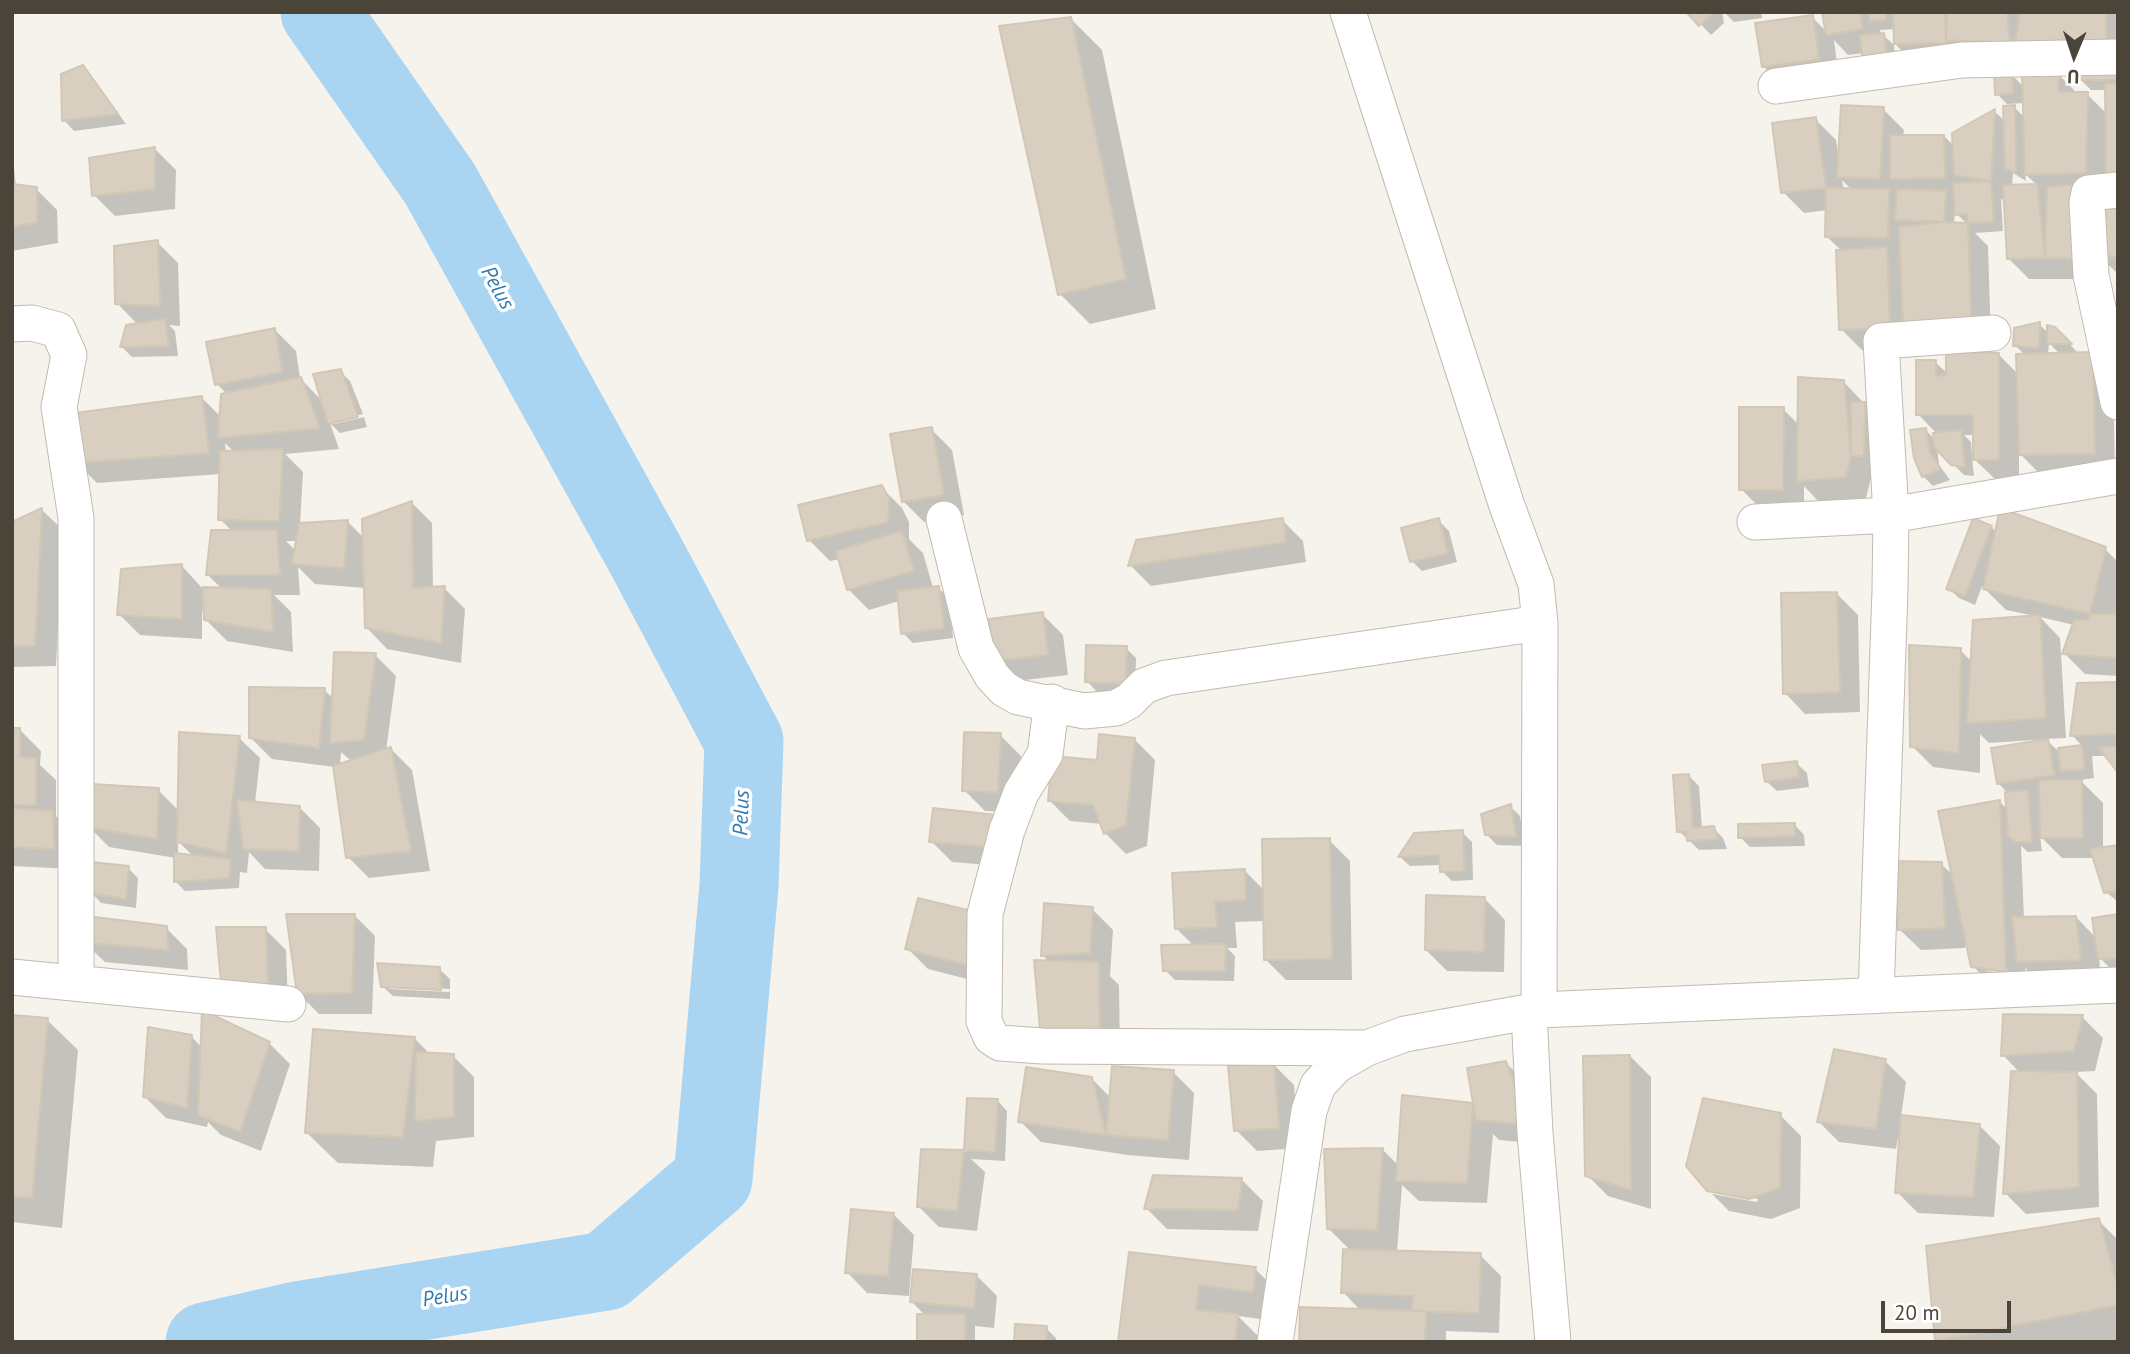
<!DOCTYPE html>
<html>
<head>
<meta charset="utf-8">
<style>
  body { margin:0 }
  #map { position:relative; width:2130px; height:1354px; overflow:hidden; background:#f6f3ec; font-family:"PT Sans",sans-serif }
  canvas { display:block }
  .frame { position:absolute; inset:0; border:14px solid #4b4439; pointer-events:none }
  .north { position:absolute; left:2039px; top:21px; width:70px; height:70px; -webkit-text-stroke:5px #fff; paint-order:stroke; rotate:182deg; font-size:19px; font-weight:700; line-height:28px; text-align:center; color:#4b4439 }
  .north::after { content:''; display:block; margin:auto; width:24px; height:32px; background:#4b4439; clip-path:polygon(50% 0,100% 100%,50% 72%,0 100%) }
  .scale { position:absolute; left:1881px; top:1301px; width:130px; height:32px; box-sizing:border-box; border:4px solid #4b4439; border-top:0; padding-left:9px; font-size:21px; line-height:24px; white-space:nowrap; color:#4b4439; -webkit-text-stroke:5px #fff; paint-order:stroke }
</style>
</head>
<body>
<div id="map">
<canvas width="2130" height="1354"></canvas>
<div class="frame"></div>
<div class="north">U</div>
<div class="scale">20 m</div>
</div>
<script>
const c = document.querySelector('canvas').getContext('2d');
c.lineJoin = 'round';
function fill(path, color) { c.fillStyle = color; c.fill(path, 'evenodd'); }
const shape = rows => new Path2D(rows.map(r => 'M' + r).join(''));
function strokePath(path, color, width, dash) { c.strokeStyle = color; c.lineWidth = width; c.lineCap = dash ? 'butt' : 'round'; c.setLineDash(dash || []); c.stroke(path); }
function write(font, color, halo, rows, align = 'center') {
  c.font = font + ' "PT Sans",sans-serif'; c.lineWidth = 7; c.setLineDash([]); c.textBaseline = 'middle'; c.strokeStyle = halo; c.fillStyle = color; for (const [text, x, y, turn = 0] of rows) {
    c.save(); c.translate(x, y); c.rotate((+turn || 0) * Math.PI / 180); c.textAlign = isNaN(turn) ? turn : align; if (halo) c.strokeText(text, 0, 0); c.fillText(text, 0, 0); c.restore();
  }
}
const shadow = shape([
  [1689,12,1722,12,1724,23,1711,35],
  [1724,12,1761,12,1762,18,1734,22],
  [1823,12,2118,12,2118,61,1916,65,1895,44,1895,29,1880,30,1881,35,1883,35,1894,45,1896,71,1864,53,1848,55,1834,40,1839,79,1784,87,1763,66,1812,17,1827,32],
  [1071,19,1102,50,1156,309,1090,324,1060,294],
  [83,67,93,78,126,124,74,131,64,120],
  [2118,68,2118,183,2107,172,2107,193,2098,206,2118,210,2118,274,2099,256,2100,279,2029,279,2008,258,2005,200,2001,199,2003,231,1975,233,1988,246,1991,342,1862,350,1841,329,1842,251,1827,237,1828,210,1804,213,1783,192,1815,119,1836,140,1838,153,1883,109,1904,130,1903,137,1944,136,1955,147,1994,111,2006,122,2014,107,2025,118,2024,103,2007,104,1997,94,2011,74,2024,87,2058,74,2078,94,2087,94,2107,114,2107,90,2091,90,2080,79],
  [2013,173,2026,181,2025,174,2037,185,2012,187],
  [1842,180,1852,190,1844,190],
  [1955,212,1968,225,1954,224],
  [155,149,176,170,175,209,115,216,94,195],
  [12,151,16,186,36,189,57,210,58,243,12,251],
  [157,242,178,263,180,326,169,325,175,331,178,356,132,357,122,347,138,325,117,303],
  [2039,324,2049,334,2054,328,2079,354,2113,374,2115,474,2042,476,2019,453,2019,481,1996,480,1972,457,1974,476,1964,475,1937,448,1939,465,1950,480,1933,486,1923,476,1926,430,1935,440,1937,434,1918,414,1935,362,1948,374,1998,354,2019,375,2025,355,2015,345],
  [2049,343,2060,354,2048,355],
  [1964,435,1975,435,1975,456,1972,456,1971,442],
  [275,330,296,351,300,378,323,402,340,371,350,381,363,414,334,421,334,424,364,417,367,427,340,433,330,423,339,449,285,454,303,472,300,525,348,522,364,538,412,503,432,523,433,589,444,588,465,609,461,663,387,649,366,627,365,588,315,584,298,567,300,595,274,595,291,612,293,652,227,641,206,620,206,611,202,611,202,639,140,635,119,614,182,566,203,589,223,590,208,575,233,532,220,519,221,474,97,483,76,462,201,397,221,417,227,394,217,384],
  [225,443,235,453,226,453],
  [286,541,298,541,296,551],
  [1843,381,1874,414,1874,465,1870,465,1871,478,1866,498,1819,502,1804,486,1804,510,1762,510,1741,489,1783,409,1799,425],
  [931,429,952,450,964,515,924,522,903,501],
  [881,487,902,508,909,522,909,539,923,553,933,588,938,588,949,598,953,638,913,643,903,633,899,601,869,610,849,590,840,559,830,561,809,540],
  [42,510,63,530,56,666,14,667,12,524],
  [1282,520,1303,541,1306,562,1151,586,1130,565],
  [1438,520,1449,531,1457,562,1422,571,1412,561],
  [1991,527,1997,532,2105,549,2118,562,2118,604,2115,615,2118,615,2118,676,2085,674,2064,653,2074,625,2040,617,2060,638,2066,738,2046,739,2061,754,2060,749,2083,747,2072,735,2118,683,2118,770,2107,756,2092,756,2094,778,2080,780,2103,803,2103,849,2118,847,2118,902,2106,892,2095,858,2062,858,2040,836,2042,851,2028,852,2021,846,2024,919,2076,917,2097,939,2118,916,2118,976,2099,957,2101,980,2040,983,2025,968,2026,992,1994,988,1973,966,1967,940,1965,940,1965,948,1921,950,1900,930,1941,864,1954,876,1999,801,2008,810,2006,791,1999,784,2034,743,2034,740,1989,743,1980,734,1980,773,1933,767,1912,746,1960,650,1972,662,2035,616,2006,610,1982,586,1975,605,1959,598,1948,588],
  [1987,968,2015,972,2015,975,1987,971],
  [1837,594,1858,615,1860,712,1805,714,1785,693],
  [1042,614,1063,635,1068,675,1016,681,995,660],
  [1126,648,1136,658,1135,693,1097,692,1087,681],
  [375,655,396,676,386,751,391,749,412,770,430,871,369,878,348,857,335,767,272,759,251,738,324,690,334,699],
  [341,752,349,759,352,762,340,766],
  [12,730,20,730,41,751,40,765,56,780,56,816,74,834,74,869,12,866],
  [1000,735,1021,756,1019,812,985,811,964,790],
  [239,738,260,758,255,803,299,807,320,828,319,871,265,869,249,852,247,873,240,872,239,888,185,891,175,881,176,858,109,847,88,826,158,790,179,811],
  [178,841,194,857,178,855],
  [1134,739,1155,760,1147,846,1126,854,1105,833,1102,824,1070,821,1049,800,1099,762],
  [1796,763,1807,773,1809,787,1777,791,1766,781],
  [1688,775,1699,786,1702,829,1713,828,1723,838,1727,849,1699,850,1679,831],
  [1510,806,1520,816,1525,846,1497,845,1487,835],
  [935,810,1014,867,952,862,931,841],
  [1794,824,1804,835,1805,846,1750,847,1740,837],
  [1462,832,1472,842,1473,880,1452,881,1442,871,1442,865,1410,866,1400,857],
  [1329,840,1350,861,1352,980,1286,980,1265,959,1265,921,1235,922,1237,948,1227,948,1235,956,1234,981,1175,980,1165,970,1194,946,1177,929,1244,870,1265,891],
  [128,868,138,878,136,908,101,903,91,892],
  [1485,899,1505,920,1504,972,1447,971,1426,950],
  [919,900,987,984,928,969,907,948],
  [1092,909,1113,930,1110,976,1119,985,1120,1057,1043,955],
  [355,916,375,936,372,1014,319,1014,298,993],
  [166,928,187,949,188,970,105,962,83,941],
  [265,929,286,950,288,1007,244,1002],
  [439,969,450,979,450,999,393,996,382,986],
  [389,985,450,989,449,992,389,989],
  [12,1017,47,1020,78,1050,62,1228,12,1222],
  [2082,1017,2103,1038,2095,1071,2075,1072,2097,1094,2099,1207,2026,1214,2005,1193,2020,1073,2003,1055],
  [191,1036,202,1048,269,1043,290,1064,261,1151,221,1135,208,1122,207,1127,166,1118,145,1097],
  [414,1038,430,1054,453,1056,474,1077,474,1137,436,1141,433,1167,338,1163,307,1133],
  [1630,1056,1651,1077,1651,1209,1608,1196,1587,1175],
  [1885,1061,1906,1082,1901,1117,1979,1125,2000,1146,1994,1217,1918,1213,1897,1192,1901,1138,1898,1138,1896,1149,1839,1142,1819,1122],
  [1506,1063,1527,1084,1541,1144,1499,1140,1493,1134,1487,1203,1419,1201,1402,1185,1397,1252,1480,1255,1501,1276,1499,1333,1446,1331,1446,1342,1301,1342,1361,1311,1343,1292,1351,1251,1328,1228,1383,1150,1399,1166,1472,1105,1476,1108],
  [1273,1064,1294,1085,1299,1148,1257,1151,1236,1130],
  [1173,1072,1194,1093,1189,1160,1128,1155,1041,1142,1020,1121,1091,1078,1111,1098],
  [969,1099,997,1100,1007,1111,1005,1161,971,1159,985,1172,977,1231,939,1227,918,1206,923,1151,966,1152],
  [1780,1115,1801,1136,1800,1208,1771,1219,1729,1211,1712,1194,1757,1202,1758,1199,1709,1190],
  [1242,1180,1263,1201,1258,1231,1167,1229,1146,1208],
  [893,1214,914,1235,909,1296,867,1293,847,1272],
  [2098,1220,2118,1240,2118,1342,1937,1340],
  [1130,1254,1255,1269,1286,1299,1283,1322,1238,1316,1264,1342,1120,1342],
  [977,1276,997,1296,994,1328,975,1326,975,1342,919,1342,926,1316,912,1302],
  [1046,1328,1056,1338,1056,1342,1016,1342]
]);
const river = shape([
  [205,1342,297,1321,606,1271,713,1179,739,886,744,741,647,558,440,184,320,12]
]);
const building = shape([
  [1686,12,1714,12,1714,13,1699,26,1686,12],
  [1822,12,1860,12,1863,29,1826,35,1822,12],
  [1869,12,1886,12,1886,20,1869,21,1869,12],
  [1893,12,1945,12,1946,43,1894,44,1893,12],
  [1947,12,2007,12,2009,38,2015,43,1946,40,1947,12],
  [2020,12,2106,12,2106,40,2015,43,2020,12],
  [1813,15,1819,59,1762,67,1755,23,1813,15],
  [1071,17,1126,279,1058,295,999,26,1071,17],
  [1884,33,1887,61,1863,64,1860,35,1884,33],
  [2069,63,2117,64,2116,80,2079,80,2069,63],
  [83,65,118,114,62,121,61,74,83,65],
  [2012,72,2013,93,1995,95,1994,73,2012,72],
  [2059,72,2058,92,2088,92,2086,173,2025,175,2022,73,2059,72],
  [2105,83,2118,84,2118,173,2106,173,2105,83],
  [1841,105,1884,107,1880,179,1837,177,1841,105],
  [2015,105,2016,173,2005,168,2003,106,2015,105],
  [1995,109,1991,181,1954,175,1952,133,1995,109],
  [1816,117,1826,188,1781,193,1772,123,1816,117],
  [1890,135,1944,135,1945,178,1890,179,1890,135],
  [155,147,155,189,92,196,89,158,155,147],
  [1991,181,1994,222,1968,223,1967,214,1955,215,1953,183,1991,181],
  [12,184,37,187,37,222,12,227,12,184],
  [2037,184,2045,258,2007,259,2003,185,2037,184],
  [2078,184,2080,259,2045,258,2047,187,2078,184],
  [1826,188,1889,189,1888,238,1825,237,1826,188],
  [1897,189,1946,191,1944,222,1895,220,1897,189],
  [2100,207,2118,209,2118,257,2096,255,2100,207],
  [1944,222,1968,223,1971,321,1903,324,1899,227,1944,222],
  [158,240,160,306,115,304,114,246,158,240],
  [1887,247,1890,328,1839,330,1836,250,1887,247],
  [165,319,169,346,120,347,126,325,165,319],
  [2040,322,2039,348,2013,346,2014,328,2040,322],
  [2047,325,2055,327,2072,344,2047,344,2047,325],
  [275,328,282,372,215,385,206,342,275,328],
  [1946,352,1999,353,1999,460,1973,460,1973,415,1916,415,1916,360,1936,360,1936,376,1946,375,1946,352],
  [2093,352,2095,454,2019,455,2016,354,2093,352],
  [341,369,358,417,328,424,313,374,341,369],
  [301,377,320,428,218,438,221,394,301,377],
  [1798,377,1844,380,1851,456,1846,477,1797,481,1798,377],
  [202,396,209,453,75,463,68,414,202,396],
  [1851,402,1865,402,1864,456,1851,456,1851,402],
  [1739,407,1784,407,1783,490,1739,490,1739,407],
  [932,427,944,495,902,502,890,434,932,427],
  [1926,428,1930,453,1941,469,1922,477,1914,458,1910,430,1926,428],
  [1961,430,1965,467,1951,465,1934,447,1933,433,1961,430],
  [283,449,279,521,218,520,220,451,283,449],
  [882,485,889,499,888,522,807,541,798,505,882,485],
  [412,501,413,588,445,586,441,643,365,628,362,519,412,501],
  [42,508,35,646,12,646,12,522,42,508],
  [2000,508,2106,547,2090,614,1983,589,2000,508],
  [1283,518,1286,542,1128,566,1136,540,1283,518],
  [1439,518,1448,553,1410,562,1401,528,1439,518],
  [1973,518,1992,526,1965,596,1946,589,1973,518],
  [348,520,344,568,292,564,299,523,348,520],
  [211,530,277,530,280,575,206,575,211,530],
  [902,531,914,571,847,590,836,551,902,531],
  [182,564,182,619,117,615,121,569,182,564],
  [939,586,944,628,901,634,897,591,939,586],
  [203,587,271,589,273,632,204,620,203,587],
  [1837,592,1840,692,1783,694,1781,593,1837,592],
  [1043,612,1048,655,994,661,989,619,1043,612],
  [2090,614,2118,614,2118,658,2062,654,2074,620,2089,620,2090,614],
  [2040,615,2046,718,1967,723,1973,620,2040,615],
  [1086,645,1127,646,1126,684,1085,682,1086,645],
  [1909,645,1961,648,1959,753,1910,747,1909,645],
  [334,652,376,653,364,740,330,743,334,652],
  [2118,682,2118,734,2070,736,2077,683,2118,682],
  [249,687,325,688,319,748,249,738,249,687],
  [12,728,20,728,20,757,36,758,36,805,12,805,12,728],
  [179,732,240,736,226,853,177,842,179,732],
  [964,732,1001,733,998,792,962,791,964,732],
  [1099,734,1135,738,1126,825,1104,834,1093,805,1048,801,1052,756,1097,760,1099,734],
  [2048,739,2054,775,1997,784,1991,748,2048,739],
  [2082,745,2085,769,2061,771,2058,748,2082,745],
  [2118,746,2118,773,2099,748,2118,746],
  [391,747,411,851,346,858,333,766,391,747],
  [1797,761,1799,777,1765,782,1762,765,1797,761],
  [1689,774,1693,828,1714,826,1718,839,1687,841,1686,832,1677,832,1673,775,1689,774],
  [2039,780,2082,780,2083,838,2040,838,2039,780],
  [92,784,159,788,157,839,86,827,92,784],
  [2028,790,2032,842,2016,842,2008,836,2005,792,2028,790],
  [237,800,300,806,299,851,243,849,237,800],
  [2000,800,2006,972,1971,967,1938,811,2000,800],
  [1511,804,1516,837,1485,835,1481,814,1511,804],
  [12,808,53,811,54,849,12,847,12,808],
  [933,808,996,815,994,847,929,842,933,808],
  [1795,823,1795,836,1738,838,1738,824,1795,823],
  [1463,830,1464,871,1440,872,1439,855,1398,857,1414,833,1463,830],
  [1330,838,1332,959,1264,960,1262,839,1330,838],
  [2118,845,2118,891,2104,893,2090,849,2118,845],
  [174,853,231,859,229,878,174,882,174,853],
  [1894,861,1942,862,1945,928,1898,930,1894,861],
  [92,862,129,866,126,899,89,893,92,862],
  [1245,869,1246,900,1215,902,1217,927,1175,929,1172,873,1245,869],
  [1426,895,1485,897,1484,952,1425,950,1426,895],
  [918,898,980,913,967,965,905,949,918,898],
  [1044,903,1093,907,1090,953,1041,956,1044,903],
  [286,914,355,914,352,993,297,994,286,914],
  [2118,914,2118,958,2098,959,2092,918,2118,914],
  [79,915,167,926,168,950,82,942,79,915],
  [2076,916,2081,960,2017,962,2012,917,2076,916],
  [216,927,266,927,268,987,221,982,216,927],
  [1226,944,1225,971,1163,971,1161,945,1226,944],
  [1034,960,1099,962,1100,1037,1040,1029,1034,960],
  [377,963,440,967,441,990,381,987,377,963],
  [202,1010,270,1042,240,1132,198,1115,202,1010],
  [2003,1014,2083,1015,2074,1051,2001,1056,2003,1014],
  [12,1015,48,1018,32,1198,12,1196,12,1015],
  [148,1027,192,1035,187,1108,143,1097,148,1027],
  [313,1029,415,1037,403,1137,305,1133,313,1029],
  [1834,1049,1886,1059,1876,1129,1817,1122,1834,1049],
  [416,1052,454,1054,454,1117,415,1121,416,1052],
  [1630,1055,1631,1190,1585,1176,1583,1056,1630,1055],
  [1506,1061,1522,1108,1520,1124,1476,1120,1467,1068,1506,1061],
  [1274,1062,1279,1128,1234,1131,1228,1066,1274,1062],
  [1112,1066,1174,1070,1168,1140,1106,1135,1112,1066],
  [1026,1067,1092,1077,1106,1135,1018,1122,1026,1067],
  [2011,1071,2077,1072,2079,1187,2003,1194,2011,1071],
  [1402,1095,1473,1103,1467,1183,1396,1181,1402,1095],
  [967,1098,998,1099,995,1152,964,1150,967,1098],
  [1703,1098,1781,1113,1780,1188,1749,1199,1707,1191,1686,1166,1703,1098],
  [1901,1115,1980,1124,1973,1197,1895,1193,1901,1115],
  [1383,1148,1377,1230,1327,1229,1324,1149,1383,1148],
  [921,1149,964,1150,957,1211,917,1207,921,1149],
  [1153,1175,1242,1178,1238,1210,1144,1209,1153,1175],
  [851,1209,894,1213,888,1276,845,1273,851,1209],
  [2099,1218,2118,1288,2118,1305,1935,1341,1926,1246,2099,1218],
  [1343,1249,1481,1253,1479,1313,1412,1311,1413,1296,1341,1293,1343,1249],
  [1129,1252,1256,1267,1253,1292,1199,1285,1196,1310,1238,1314,1235,1342,1118,1342,1129,1252],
  [913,1269,977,1274,974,1308,910,1302,913,1269],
  [1300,1307,1426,1311,1425,1342,1299,1342,1300,1307],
  [917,1314,965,1314,965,1342,917,1342,917,1314],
  [1015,1324,1047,1326,1046,1342,1014,1342,1015,1324]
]);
const minor = shape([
  [1348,12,1507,506,1536,584,1540,623,1539,1010],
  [1776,86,1962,60,2118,57],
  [2118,190,2089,193,2087,203,2091,275,2118,402],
  [12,324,32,323,58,330,69,355,59,407,76,518,76,982],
  [944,519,976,648,992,676,1004,689,1018,697,1084,711,1116,708,1129,701,1144,686,1166,678,1540,623],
  [1755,522,1891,515,2118,476],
  [1052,702,1045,754,1021,793,1007,830,985,914,984,1021,991,1037,1000,1043,1043,1046,1367,1048],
  [12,977,288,1004],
  [1876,995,1890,590,1891,515,1881,341,1993,333],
  [1529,1013,1535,1133,1553,1342],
  [1275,1342,1309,1111,1318,1085,1337,1065,1367,1048,1405,1034,1539,1010,2118,985]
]);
const waterNames = [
  ["Pelus",497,288,61],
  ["Pelus",742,813,-88],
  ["Pelus",445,1297,-9]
];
fill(shadow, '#0003');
strokePath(river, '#a9d4f2', 79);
fill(building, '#d8cfc1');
strokePath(building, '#d3c7b4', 2);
strokePath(minor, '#c2bbae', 37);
strokePath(minor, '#fff', 35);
write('italic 21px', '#2e7ab2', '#fff', waterNames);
</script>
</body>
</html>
